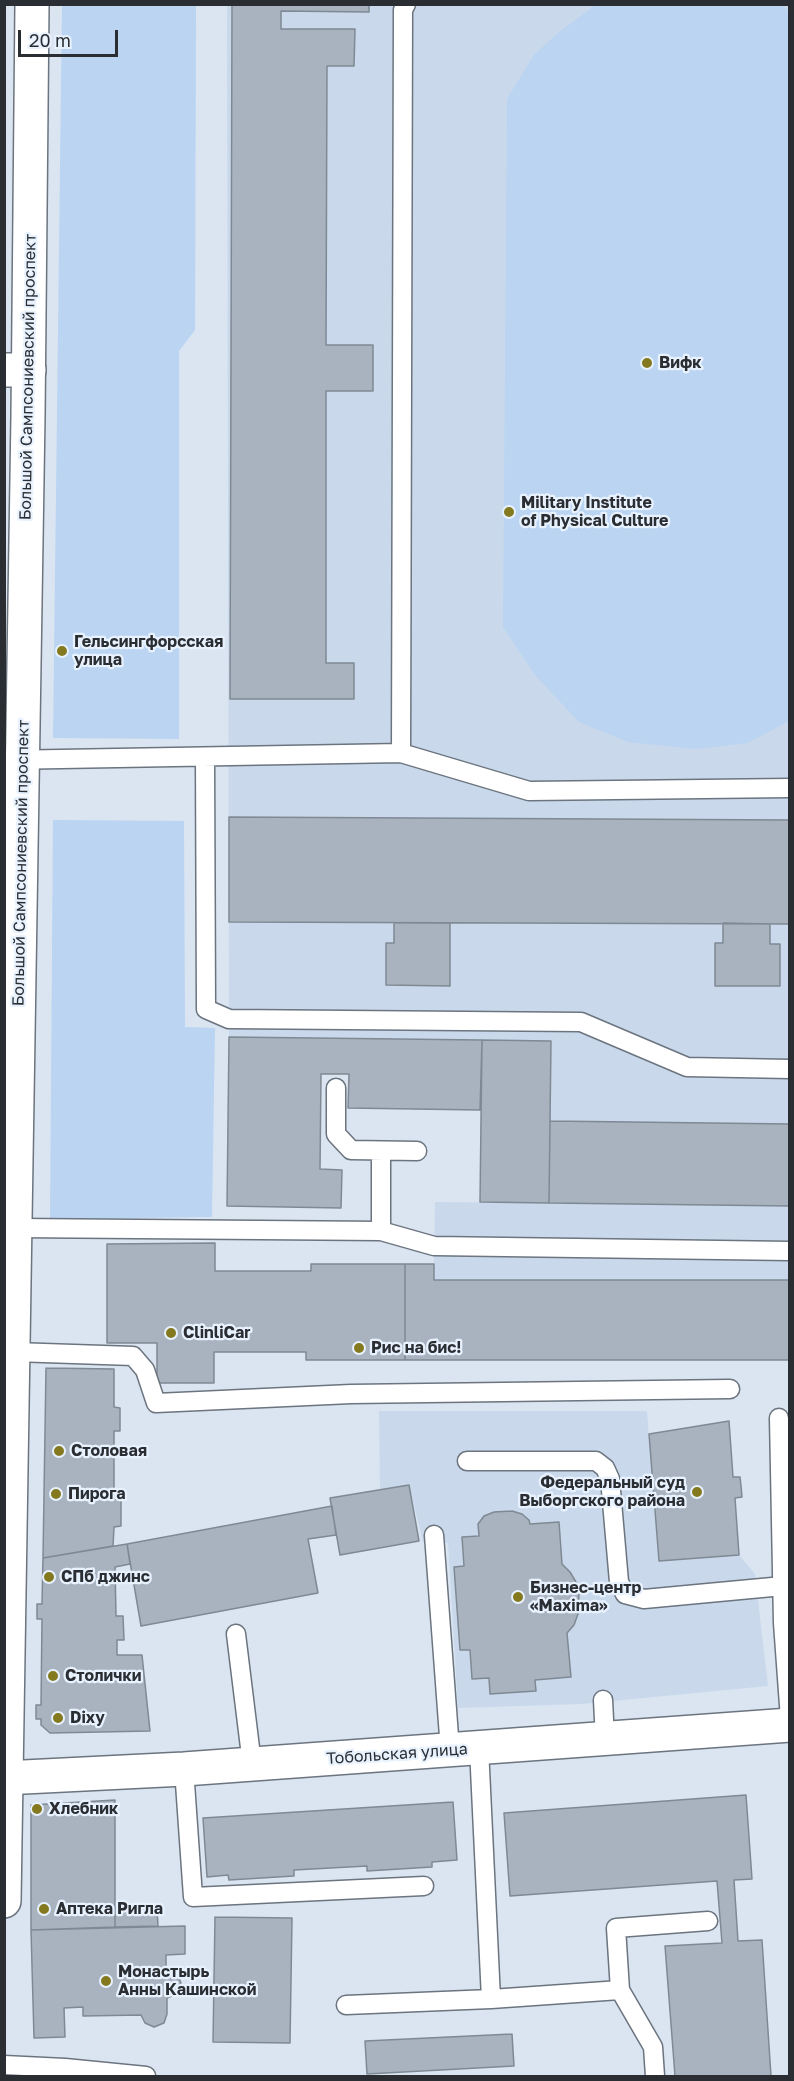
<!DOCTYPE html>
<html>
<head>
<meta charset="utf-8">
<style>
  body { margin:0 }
  #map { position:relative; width:794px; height:2081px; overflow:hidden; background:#dae5f1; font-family:"Golos Text",sans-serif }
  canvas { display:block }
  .frame { position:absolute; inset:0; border:6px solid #2a2e33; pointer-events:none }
  .scale { position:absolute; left:18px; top:30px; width:100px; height:27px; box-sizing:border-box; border:3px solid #2a2e33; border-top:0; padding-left:8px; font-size:18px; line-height:21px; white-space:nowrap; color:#2a2e33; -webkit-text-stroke:4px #e8f2ff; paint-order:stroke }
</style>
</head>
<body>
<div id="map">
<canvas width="794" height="2081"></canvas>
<div class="frame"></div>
<div class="scale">20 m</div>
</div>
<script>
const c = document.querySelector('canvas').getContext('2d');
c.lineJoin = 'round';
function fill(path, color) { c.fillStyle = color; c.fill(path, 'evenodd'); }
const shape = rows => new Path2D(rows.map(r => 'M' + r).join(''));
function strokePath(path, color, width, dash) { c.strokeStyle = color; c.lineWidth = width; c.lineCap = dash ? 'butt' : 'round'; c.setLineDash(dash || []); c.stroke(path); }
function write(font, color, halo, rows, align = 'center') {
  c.font = font + ' "Golos Text",sans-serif'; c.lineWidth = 4.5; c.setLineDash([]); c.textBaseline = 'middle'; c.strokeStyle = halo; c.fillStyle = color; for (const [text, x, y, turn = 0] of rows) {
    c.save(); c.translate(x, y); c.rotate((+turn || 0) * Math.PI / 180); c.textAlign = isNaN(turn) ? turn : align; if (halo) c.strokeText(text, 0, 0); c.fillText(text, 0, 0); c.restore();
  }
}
const built = shape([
  [227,5,789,5,789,1360,405,1360,405,1264,434,1264,435,1202,549,1203,551,1041,229,1037],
  [379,1411,647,1411,659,1561,739,1555,755,1574,768,1686,582,1704,458,1708,448,1543,423,1542,409,1485,380,1490]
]);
const green = shape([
  [597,4,779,4,789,11,789,721,748,743,696,749,628,742,579,722,535,675,503,627,507,99,534,55,558,33],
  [62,5,196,5,195,330,179,351,179,739,53,738],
  [53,820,184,821,185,1027,215,1028,212,1217,50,1219]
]);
const building = shape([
  [232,4,369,4,369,12,281,11,281,29,355,29,354,66,327,66,326,345,373,345,373,391,326,391,326,663,354,663,354,699,230,699,232,4],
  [229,817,790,820,790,924,229,922,229,817],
  [394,923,450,923,450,986,386,985,386,943,394,943,394,923],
  [723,923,770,924,770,944,780,944,780,986,715,986,715,943,723,943,723,923],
  [229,1037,482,1040,480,1110,348,1108,349,1074,321,1074,320,1169,342,1170,341,1208,227,1206,229,1037],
  [482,1040,551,1041,549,1203,480,1202,482,1040],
  [550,1121,790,1124,790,1206,549,1203,550,1121],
  [215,1243,215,1271,311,1271,311,1264,405,1264,405,1360,306,1360,306,1352,214,1352,214,1383,157,1383,157,1343,107,1343,107,1244,215,1243],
  [405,1264,434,1264,434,1280,790,1280,790,1360,405,1360,405,1264],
  [46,1368,114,1369,114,1407,120,1408,120,1431,114,1431,114,1499,121,1498,121,1526,114,1527,113,1546,43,1558,46,1368],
  [729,1421,733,1477,740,1477,741,1486,742,1497,735,1498,739,1555,659,1561,649,1434,729,1421],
  [409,1485,419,1541,340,1555,330,1498,409,1485],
  [332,1506,336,1535,308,1539,318,1593,141,1626,127,1544,332,1506],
  [512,1511,522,1514,529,1520,530,1524,559,1522,562,1564,570,1572,576,1582,579,1592,578,1614,574,1625,567,1633,571,1677,535,1680,536,1691,490,1694,489,1678,472,1679,470,1650,460,1650,454,1567,464,1566,462,1537,479,1536,478,1524,484,1516,494,1512,512,1511],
  [127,1544,130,1564,115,1567,116,1616,123,1616,124,1640,117,1640,117,1655,142,1655,150,1731,50,1733,41,1725,41,1719,36,1719,36,1705,41,1705,42,1619,37,1619,37,1604,42,1604,43,1558,127,1544],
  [746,1795,752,1879,734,1880,738,1941,762,1940,771,2076,675,2076,665,1946,722,1943,717,1881,510,1896,504,1813,746,1795],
  [115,1800,115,1927,31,1930,31,1805,115,1800],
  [453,1802,457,1860,432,1862,432,1867,367,1871,367,1866,294,1870,294,1876,229,1880,228,1875,207,1877,203,1818,453,1802],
  [157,1907,158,1926,115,1927,115,1908,157,1907],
  [215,1917,292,1918,290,2043,213,2042,215,1917],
  [185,1926,185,1954,166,1955,166,1969,177,1973,181,1983,177,1994,167,1998,167,2014,164,2023,154,2027,145,2023,141,2015,83,2016,83,2007,64,2008,65,2037,34,2038,31,1930,185,1926],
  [512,2034,514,2066,367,2074,365,2041,512,2034]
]);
const service = shape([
  [401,753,529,791,790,788],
  [205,757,206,1009,229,1019,581,1022,687,1067,790,1069],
  [4,760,401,753,403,10,406,4],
  [336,1088,336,1134,351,1150,417,1151],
  [16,1228,381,1231,434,1246,790,1251],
  [381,1231,381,1151],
  [14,1352,133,1356,145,1370,156,1403,351,1394,730,1389],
  [779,1418,783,1623,790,1719],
  [467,1461,596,1461,605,1468,610,1479,619,1582,625,1594,644,1599,783,1586],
  [434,1535,450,1750],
  [236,1634,252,1764],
  [603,1700,605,1739],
  [479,1748,491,1999],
  [184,1769,193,1897,424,1886],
  [620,1990,616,1928,708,1921],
  [346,2005,491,1999,620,1990,653,2047,655,2076],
  [4,2065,65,2068,146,2076]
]);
const minor = shape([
  [4,1778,184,1769,790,1725]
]);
const tertiary = shape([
  [4,370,29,370]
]);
const secondary = shape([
  [4,1901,28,416,32,4]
]);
const markers = [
  [647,363,6,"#84791e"],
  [509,512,6,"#84791e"],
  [62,651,6,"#84791e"],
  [171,1333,6,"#84791e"],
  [359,1348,6,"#84791e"],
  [59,1451,6,"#84791e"],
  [697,1492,6,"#84791e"],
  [56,1494,6,"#84791e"],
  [49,1577,6,"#84791e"],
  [518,1597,6,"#84791e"],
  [53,1676,6,"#84791e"],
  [58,1718,6,"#84791e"],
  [37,1809,6,"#84791e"],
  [44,1909,6,"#84791e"],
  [106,1981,6,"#84791e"]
];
const poiNames = [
  ["Вифк",659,363],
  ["Military Institute",521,503],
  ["of Physical Culture",521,521],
  ["Гельсингфорсская",74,642],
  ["улица",74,660],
  ["ClinliCar",183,1333],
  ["Рис на бис!",371,1348],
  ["Столовая",71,1451],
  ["Федеральный суд",685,1483,"right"],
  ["Выборгского района",685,1501,"right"],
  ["Пирога",68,1494],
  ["СПб джинс",61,1577],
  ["Бизнес-центр",530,1588],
  ["«Maxima»",530,1606],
  ["Столички",65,1676],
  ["Dixy",70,1718],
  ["Хлебник",49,1809],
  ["Аптека Ригла",56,1909],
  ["Монастырь",118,1972],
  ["Анны Кашинской",118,1990]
];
const streetNames = [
  ["Большой Сампсониевский проспект",28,377,-89],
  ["Большой Сампсониевский проспект",21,863,-89],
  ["Тобольская улица",397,1754,-4]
];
fill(built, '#c9d9eb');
fill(green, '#bad4f2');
fill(building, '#a9b3bf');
strokePath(building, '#7f8994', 1.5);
strokePath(service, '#6b747f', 21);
strokePath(minor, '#6b747f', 36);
strokePath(tertiary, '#6b747f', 36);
strokePath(secondary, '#6b747f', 36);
strokePath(service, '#fff', 18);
strokePath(minor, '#fff', 33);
strokePath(tertiary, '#fff', 33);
strokePath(secondary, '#fff', 33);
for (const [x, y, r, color] of markers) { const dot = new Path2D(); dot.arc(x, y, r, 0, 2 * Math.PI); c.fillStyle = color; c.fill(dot); strokePath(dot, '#e8f2ff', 2); }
write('bold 16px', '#2a2e33', '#e8f2ff', poiNames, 'left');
write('16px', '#2a2e33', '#e8f2ff', streetNames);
</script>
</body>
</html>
